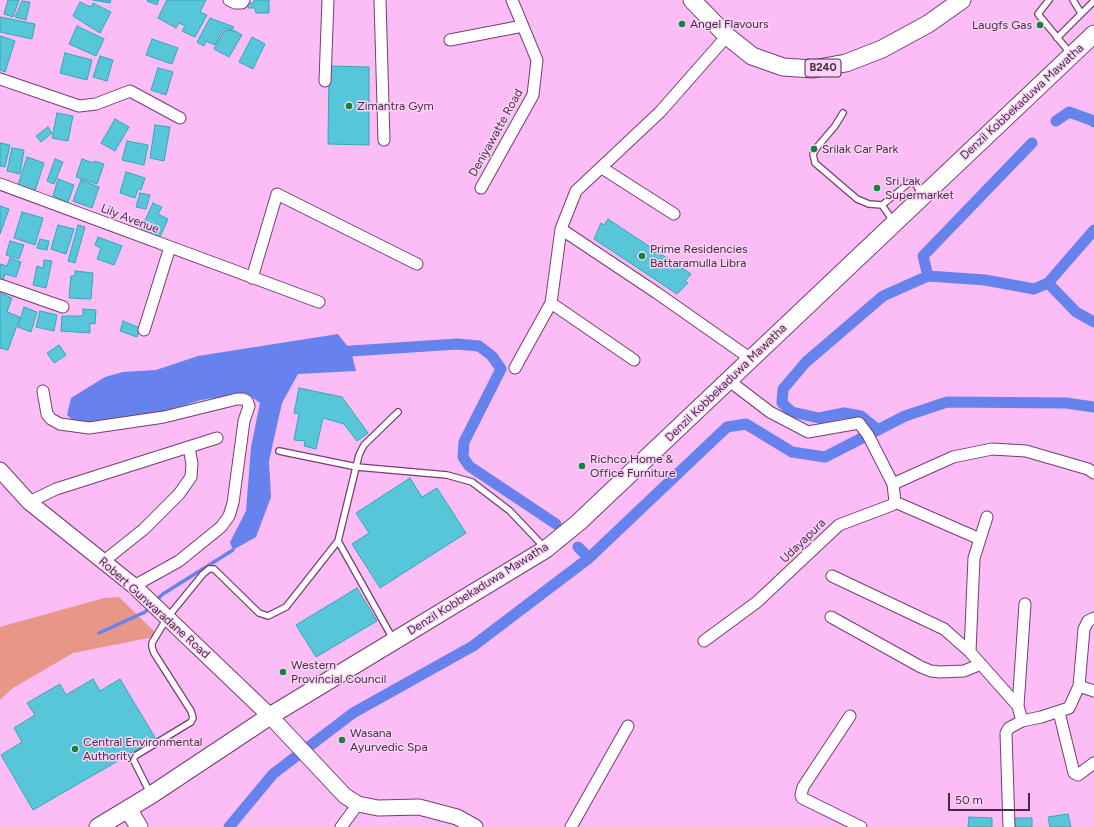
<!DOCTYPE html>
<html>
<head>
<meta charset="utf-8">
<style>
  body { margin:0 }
  #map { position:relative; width:1094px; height:827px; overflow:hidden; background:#fcbcf5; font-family:Figtree,sans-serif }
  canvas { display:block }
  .scale { position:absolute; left:948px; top:793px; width:82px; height:18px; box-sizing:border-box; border:2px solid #462d44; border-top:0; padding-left:5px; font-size:12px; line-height:14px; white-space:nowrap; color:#462d44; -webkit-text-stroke:3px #fad3f6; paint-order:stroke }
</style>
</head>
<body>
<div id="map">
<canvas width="1094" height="827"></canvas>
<div class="scale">50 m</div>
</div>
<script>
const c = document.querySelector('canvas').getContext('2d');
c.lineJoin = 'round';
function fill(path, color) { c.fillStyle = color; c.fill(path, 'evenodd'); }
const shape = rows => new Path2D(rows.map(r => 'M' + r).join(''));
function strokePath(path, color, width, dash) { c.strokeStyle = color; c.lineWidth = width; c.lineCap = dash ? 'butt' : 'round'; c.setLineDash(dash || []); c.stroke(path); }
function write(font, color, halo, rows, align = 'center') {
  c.font = font + ' Figtree,sans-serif'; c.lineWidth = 3; c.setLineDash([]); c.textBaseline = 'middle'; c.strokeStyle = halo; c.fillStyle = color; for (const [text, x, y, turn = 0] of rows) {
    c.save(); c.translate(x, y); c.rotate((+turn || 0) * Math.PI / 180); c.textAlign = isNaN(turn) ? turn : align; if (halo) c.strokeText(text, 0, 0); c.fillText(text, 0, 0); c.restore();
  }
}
const green = shape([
  [119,597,159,636,73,653,13,688,0,700,0,627,104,598]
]);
const water = shape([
  [338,334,351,351,356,371,298,374,282,403,269,461,271,497,256,537,233,550,230,542,246,511,251,447,260,403,246,393,201,400,118,426,76,423,67,415,71,398,105,377,123,372,156,370,198,356]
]);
const stream = shape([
  [155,601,163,594,233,550],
  [99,633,145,612,151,606]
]);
const canal = shape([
  [1056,121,1069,112,1091,120,1094,122],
  [928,276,923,256,1032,143],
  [1048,283,1094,230],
  [336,352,457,344,479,346,492,356,501,369,464,442,463,457,469,466,556,524],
  [878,430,861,416,844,413,819,418,792,412,782,403,783,389,806,362,883,296,928,276,985,280,1034,289,1048,283,1076,312,1094,322],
  [578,547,589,558],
  [229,827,273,774,353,713,473,646,589,558,727,427,746,424,792,452,825,457,905,416,947,402,1066,403,1094,407]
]);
const building = shape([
  [8,0,19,0,13,17,4,14,8,0],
  [93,0,111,0,110,3,93,0],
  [148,0,159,0,157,5,147,1,148,0],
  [167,0,206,0,200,12,207,15,195,37,182,31,185,26,179,23,176,28,158,18,167,0],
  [254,0,269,0,269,13,256,13,255,8,248,8,248,3,254,3,254,0],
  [22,1,30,2,26,20,15,17,22,1],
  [80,2,91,7,93,3,111,12,100,33,73,16,80,2],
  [0,17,35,24,32,39,0,32,0,17],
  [210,18,234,27,232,30,224,28,215,45,206,41,204,46,197,42,210,18],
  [77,26,104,39,96,56,69,44,77,26],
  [225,30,235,31,242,35,229,57,214,49,225,30],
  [0,36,15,41,5,72,0,70,0,36],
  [252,37,265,44,253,69,239,62,252,37],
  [152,39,178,48,172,64,146,55,152,39],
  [65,53,92,60,87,80,60,73,65,53],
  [100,56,113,60,107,81,93,77,100,56],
  [329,66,369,67,369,145,328,144,329,66],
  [158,68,173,72,166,95,151,90,158,68],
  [57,113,73,116,68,141,52,138,57,113],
  [115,119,129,127,115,151,101,143,115,119],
  [155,125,170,127,164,161,150,158,155,125],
  [48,127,52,133,41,142,36,136,48,127],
  [127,141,148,145,144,165,122,160,127,141],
  [0,143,10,145,5,167,0,166,0,143],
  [12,148,24,150,20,174,7,171,12,148],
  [27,157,44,163,34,194,17,188,27,157],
  [55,159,63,162,54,184,47,181,55,159],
  [82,159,93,163,94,161,104,164,97,184,76,177,82,159],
  [126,172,145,178,141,190,138,189,135,198,120,193,126,172],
  [58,179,74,185,68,202,53,196,58,179],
  [81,180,99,187,92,208,73,201,81,180],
  [140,193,150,195,146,209,136,207,140,193],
  [153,203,162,207,158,214,168,219,160,237,141,229,153,203],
  [0,206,9,209,0,234,0,206],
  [22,212,43,218,35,245,14,238,22,212],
  [608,219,691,274,685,281,688,283,677,294,594,239,601,223,604,225,608,219],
  [58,225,74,229,66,254,51,249,58,225],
  [78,225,85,227,75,263,68,261,78,225],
  [98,237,122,246,114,265,97,259,101,248,95,245,98,237],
  [40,239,49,241,47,250,37,248,40,239],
  [10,241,24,245,19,259,6,255,10,241],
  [10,258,21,262,16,277,5,274,3,280,0,279,0,264,7,266,10,258],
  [44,260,52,261,46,288,33,285,37,266,43,268,44,260],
  [75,271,93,273,91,299,69,298,71,276,75,276,75,271],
  [0,293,12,298,7,312,20,317,8,350,0,348,0,293],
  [24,307,37,312,31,332,18,327,24,307],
  [83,309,96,310,95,324,90,323,90,333,61,331,62,316,83,316,83,309],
  [40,311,57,315,54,331,36,327,40,311],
  [123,321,140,328,137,337,120,331,123,321],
  [59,345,66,355,54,363,47,353,59,345],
  [299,388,342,397,368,433,357,441,344,424,323,418,316,449,304,446,305,441,294,440,299,414,294,413,299,388],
  [410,478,422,497,437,488,466,533,380,588,352,544,369,533,356,513,410,478],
  [357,588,377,621,316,657,296,625,357,588],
  [93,679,100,691,120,679,156,739,33,810,1,755,22,742,14,728,35,715,27,703,60,684,66,695,93,679],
  [1068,814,1071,827,1050,827,1048,817,1068,814],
  [969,817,992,818,992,827,968,827,969,817],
  [1015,818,1032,818,1032,827,1015,827,1015,818]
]);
const lane = shape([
  [1049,0,1038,14,1070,53],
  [1073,0,1081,13],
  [1057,38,1094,1],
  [843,113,835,126,818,146,813,154,815,163,857,199,869,204,882,205],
  [893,221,882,205,910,182,914,182,922,194],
  [279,451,357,467,447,475,472,482,510,511,544,547],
  [338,541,393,639],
  [150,793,133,759,135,756,191,722,193,718,191,711,154,653,152,647,152,643,167,618,203,574,209,569,214,569,259,613,268,616,286,607,338,541,359,455,364,445,398,412]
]);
const street = shape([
  [229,0,235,3,242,3,244,0],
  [380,0,384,140],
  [450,40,523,26],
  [0,79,79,106,96,104,130,91,180,118],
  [325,81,328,0],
  [602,168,674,214],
  [0,184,319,302],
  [481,188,533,95,537,60,512,0],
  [561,229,657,293,751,359],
  [252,278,277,194,417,264],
  [0,285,63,307],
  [551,303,634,360],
  [144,330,170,247],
  [515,368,551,303,561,229,576,191,660,112,727,36],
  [43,391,47,414,51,419,60,424,89,428,164,417,237,399,243,399,247,401,249,406,244,421,233,503,229,516,221,527,179,561,134,586],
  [893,484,953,457,992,449,1026,451,1088,469,1094,473],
  [29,502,56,489,217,438],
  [895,502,980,539],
  [104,561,144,529,179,494,191,477,192,464,189,447],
  [832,576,944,629,970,652,1018,706,1022,721,1041,717,1069,708,1079,686,1084,629,1088,621,1094,618],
  [831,617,921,667,931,671,940,672,964,671,981,664],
  [704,641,757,602,839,525,892,505,895,502,893,484,868,435,859,423,808,432,770,412,728,380],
  [970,652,974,558,987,517],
  [1079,686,1094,691],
  [1018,706,1025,604],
  [1059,712,1074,773,1078,775,1094,763],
  [850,716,803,787,801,795,802,798,861,827],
  [341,827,358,804],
  [571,827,628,726],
  [1009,827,1006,733,1009,728,1022,721]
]);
const secondary = shape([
  [0,470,29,502,134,586,270,716,345,796,358,804,378,808,419,807,457,817,475,827]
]);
const primary = shape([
  [692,0,727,36,752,56,783,67,813,69,846,63,882,49,928,24,962,0],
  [128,809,139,827],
  [98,827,151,795,270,716,546,549,579,522,1094,34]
]);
const markers = [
  [682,24,4,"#0f843d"],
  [1040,25,4,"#0f843d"],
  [349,106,4,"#0f843d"],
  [814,149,4,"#0f843d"],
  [877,188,4,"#0f843d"],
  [642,256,4,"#0f843d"],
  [582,466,4,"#0f843d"],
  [283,672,4,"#0f843d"],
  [342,740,4,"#0f843d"],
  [75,749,4,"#0f843d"]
];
const shields = [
  [823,68,36]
];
const shieldNames = [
  ["B240",823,68]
];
const poiNames = [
  ["Angel Flavours",690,24],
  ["Laugfs Gas",1032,25,"right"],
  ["Zimantra Gym",357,106],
  ["Srilak Car Park",822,149],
  ["Sri Lak",885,181],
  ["Supermarket",885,195],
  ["Prime Residencies",650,249],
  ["Battaramulla Libra",650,263],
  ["Richco Home &",590,459],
  ["Office Furniture",590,473],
  ["Western",291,665],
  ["Provincial Council",291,679],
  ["Wasana",350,733],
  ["Ayurvedic Spa",350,747],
  ["Central Environmental",83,742],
  ["Authority",83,756]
];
const streetNames = [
  ["Denzil Kobbekaduwa Mawatha",1022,102,-43],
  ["Deniyawatte Road",496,133,-61],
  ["Lily Avenue",130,219,21],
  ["Denzil Kobbekaduwa Mawatha",726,383,-44],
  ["Udayapura",803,541,-44],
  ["Denzil Kobbekaduwa Mawatha",478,589,-32],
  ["Robert Gunwaradane Road",154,608,42]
];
fill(green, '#e89688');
fill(water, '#6683ed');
strokePath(stream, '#6683ed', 3.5);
strokePath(canal, '#6683ed', 11);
fill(building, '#57c6d8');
strokePath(building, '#32a7b9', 1);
strokePath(lane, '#753e71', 8);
strokePath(street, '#753e71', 13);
strokePath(secondary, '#753e71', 17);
strokePath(primary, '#753e71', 19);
strokePath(lane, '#fff', 5.5);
strokePath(street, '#fff', 11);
strokePath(secondary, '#fff', 15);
strokePath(primary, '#fff', 17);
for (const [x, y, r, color] of markers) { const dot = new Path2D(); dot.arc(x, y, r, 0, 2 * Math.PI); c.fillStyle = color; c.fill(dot); strokePath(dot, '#fad3f6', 1.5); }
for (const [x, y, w] of shields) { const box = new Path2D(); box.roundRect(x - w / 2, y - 9, w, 18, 3); c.fillStyle = '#fad3f6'; c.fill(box); strokePath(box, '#462d44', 1); }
write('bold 11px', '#462d44', null, shieldNames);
write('12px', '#462d44', '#fad3f6', poiNames, 'left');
write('12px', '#462d44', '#fad3f6', streetNames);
</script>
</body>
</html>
